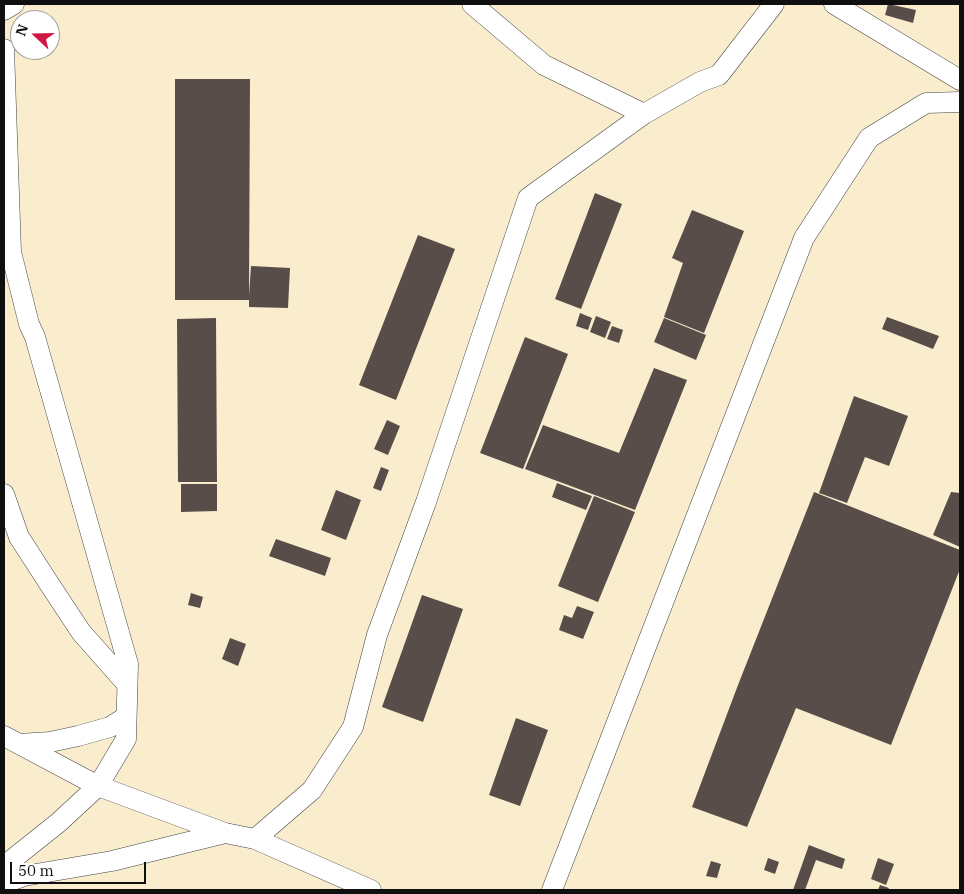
<!DOCTYPE html>
<html>
<head>
<meta charset="utf-8">
<style>
  body { margin:0 }
  #map { position:relative; width:964px; height:894px; overflow:hidden; background:#fffaf1; font-family:"IBM Plex Serif",serif }
  canvas { display:block }
  .frame { position:absolute; inset:0; border:5px solid #0f0f0f; pointer-events:none }
  .north { position:absolute; left:10px; top:10px; width:50px; height:50px; box-sizing:border-box; background:#fff; border:1px solid #9f9f9f; border-radius:50%; rotate:291deg; font-size:14px; font-weight:700; line-height:20px; text-align:center; color:#0f0f0f }
  .north::after { content:''; display:block; margin:auto; width:18px; height:22px; background:#cf1744; clip-path:polygon(50% 0,100% 100%,50% 72%,0 100%) }
  .scale { position:absolute; left:10px; top:862px; width:136px; height:22px; box-sizing:border-box; border:2px solid #0f0f0f; border-top:0; padding-left:6px; font-size:15px; line-height:18px; white-space:nowrap; color:#0f0f0f; -webkit-text-stroke:4px #fff; paint-order:stroke }
</style>
</head>
<body>
<div id="map">
<canvas width="964" height="894"></canvas>
<div class="frame"></div>
<div class="north">N</div>
<div class="scale">50 m</div>
</div>
<script>
const c = document.querySelector('canvas').getContext('2d');
c.lineJoin = 'round';
function fill(path, color) { c.fillStyle = color; c.fill(path, 'evenodd'); }
const shape = rows => new Path2D(rows.map(r => 'M' + r).join(''));
function strokePath(path, color, width, dash) { c.strokeStyle = color; c.lineWidth = width; c.lineCap = dash ? 'butt' : 'round'; c.setLineDash(dash || []); c.stroke(path); }
const farmland = shape([
  [4,4,960,4,960,890,4,890],
  [20,20,50,20,50,50,20,50]
]);
const building = shape([
  [888,4,916,10,913,23,885,15],
  [175,79,250,79,249,296,251,266,290,268,288,308,249,307,249,300,175,300],
  [595,193,622,204,581,309,555,299],
  [692,210,744,231,704,333,664,317,683,263,672,258],
  [418,235,455,249,396,400,359,385],
  [580,313,592,318,588,330,576,326],
  [596,316,611,322,605,338,590,332],
  [887,317,939,336,933,349,882,329],
  [216,318,217,482,178,482,177,319],
  [664,318,706,335,696,360,654,342],
  [612,326,623,330,619,343,607,339],
  [525,337,568,354,523,469,480,453],
  [654,368,687,380,635,510,525,469,543,425,619,453],
  [854,396,908,416,889,466,865,457,847,503,819,493],
  [387,420,400,426,388,455,374,449],
  [381,467,389,470,381,491,373,488],
  [557,483,592,496,586,510,552,497],
  [181,484,217,484,217,511,181,512],
  [336,490,361,500,346,540,321,530],
  [814,492,960,550,960,569,891,745,796,708,747,827,692,807,738,685],
  [951,492,960,493,960,547,933,535],
  [594,496,635,512,598,602,558,586],
  [276,539,331,558,325,576,269,556],
  [191,593,203,597,200,608,188,605],
  [422,595,463,609,423,722,382,707],
  [577,606,594,612,583,639,559,630,564,615,572,618],
  [230,638,246,644,238,666,222,659],
  [516,718,548,730,520,806,489,795],
  [809,845,845,859,842,869,816,860,805,890,793,890],
  [768,858,779,862,775,874,764,870],
  [878,858,894,864,886,885,871,879],
  [711,861,721,864,717,878,706,876],
  [880,885,889,888,888,890,878,890]
]);
const minor = shape([
  [472,4,544,65,644,114],
  [834,4,960,80],
  [4,10,14,4],
  [4,49,11,252,29,324,35,337,128,664,126,739,98,786,58,823,4,866],
  [4,494,19,537,50,585,81,632,127,684],
  [4,736,98,786,225,833,255,839,371,890],
  [19,744,50,742,78,736,110,727,126,717],
  [255,839,312,790,353,727,377,635,426,502,528,198,644,114,700,82,719,75,774,4],
  [4,883,24,876,112,861,225,833],
  [552,890,804,238,869,138,926,103,960,102]
]);
fill(farmland, '#f9edcd');
fill(building, '#594d4a');
strokePath(minor, '#424242', 21);
strokePath(minor, '#fff', 20);
</script>
</body>
</html>
